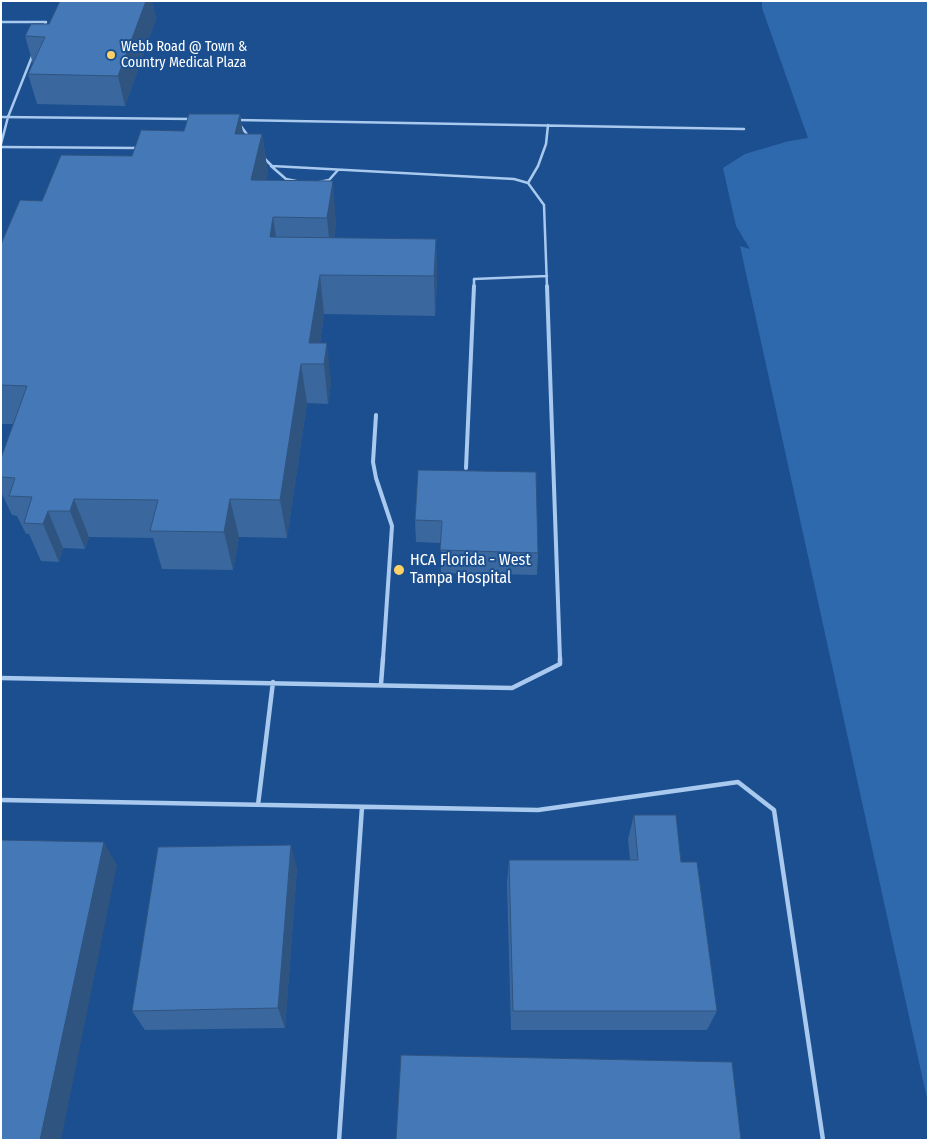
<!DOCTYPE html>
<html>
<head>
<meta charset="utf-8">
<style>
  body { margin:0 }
  #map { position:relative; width:929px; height:1141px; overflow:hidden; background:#1b4f8f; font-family:"Fira Sans Condensed",sans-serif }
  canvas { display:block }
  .frame { position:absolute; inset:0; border:2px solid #fff; pointer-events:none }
</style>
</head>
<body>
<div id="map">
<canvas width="929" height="1141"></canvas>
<div class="frame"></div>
</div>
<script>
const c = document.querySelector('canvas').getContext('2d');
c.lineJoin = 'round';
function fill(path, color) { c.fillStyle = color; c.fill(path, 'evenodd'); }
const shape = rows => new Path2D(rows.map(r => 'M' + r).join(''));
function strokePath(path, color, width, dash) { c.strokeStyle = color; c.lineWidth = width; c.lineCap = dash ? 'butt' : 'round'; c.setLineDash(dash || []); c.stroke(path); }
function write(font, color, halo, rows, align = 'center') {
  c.font = font + ' "Fira Sans Condensed",sans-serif'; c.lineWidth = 4; c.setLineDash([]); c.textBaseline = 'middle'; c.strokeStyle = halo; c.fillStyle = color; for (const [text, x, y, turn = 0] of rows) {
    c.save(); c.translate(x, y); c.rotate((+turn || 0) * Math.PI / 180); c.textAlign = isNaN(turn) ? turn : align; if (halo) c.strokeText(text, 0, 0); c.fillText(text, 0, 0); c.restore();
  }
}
const green = shape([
  [762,1,928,1,928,1103,740,246,750,249,736,226,723,168,745,154,789,141,808,138,762,8]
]);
const serviceFar2 = shape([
  [1,22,46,22,44,27],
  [1,117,192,119],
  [237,120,744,129],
  [240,125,249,137],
  [1,144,8,117,33,54],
  [1,147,139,148],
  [263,157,272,166,514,179,528,183,544,205,547,287],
  [271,166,286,179,296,181],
  [319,182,329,180,338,170],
  [528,183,538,166,546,144,548,125],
  [474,287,474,279,547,276]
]);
const serviceFar1 = shape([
  [547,286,560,659],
  [376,415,373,462,376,478,392,526,383,659],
  [466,468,474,286]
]);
const service = shape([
  [1,678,512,688,560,664,560,658],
  [381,684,383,658],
  [1,800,538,810,738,782,774,810,823,1140],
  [258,805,273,682],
  [339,1140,362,807]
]);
const wall = shape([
  [60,1,152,1,156,19,125,106,37,104,28,74,33,64,25,36,49,24],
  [240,114,243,134,262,134,268,173,266,180,336,221,334,238,436,239,437,279,435,316,324,314,320,343,331,382,328,404,307,403,287,538,239,537,233,570,162,569,153,538,89,537,85,549,63,548,59,562,41,561,29,534,26,534,17,516,12,515,1,492,1,458,13,424,1,424,1,244,42,201,184,131],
  [418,470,538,553,537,575,441,573,441,543,416,542,415,520],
  [634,815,681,862,717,1011,707,1030,511,1030,507,883,509,860,630,860,628,839],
  [297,868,285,1028,145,1030,132,1011]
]);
const shadedWall = shape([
  [146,1,152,1,156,19,125,106,118,76],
  [240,114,246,154,235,134],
  [262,134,268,173,258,220,251,180],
  [333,181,336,221,331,258,327,218],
  [273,217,279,257,270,237],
  [436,239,437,279,435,316,434,276],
  [320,275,324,314,317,364,309,343],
  [327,343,331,382,328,404,324,364],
  [301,364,307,403,287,538,280,500],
  [74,499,89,537,85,549,70,511],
  [230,499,239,537,233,570,224,532],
  [48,511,63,548,59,562,43,524],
  [104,842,117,865,61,1140,40,1140],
  [291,845,297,868,285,1028,278,1008]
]);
const building = shape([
  [60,1,146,1,118,76,28,74,45,37,25,36,31,24,49,24,60,1],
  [189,114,240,114,235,134,262,134,251,180,333,181,327,218,273,217,270,237,436,239,434,276,320,275,309,343,327,343,324,364,301,364,280,500,230,499,224,532,150,531,158,500,74,499,70,511,48,511,43,524,24,523,32,497,9,496,15,478,1,477,1,458,27,386,1,385,1,244,20,200,42,201,61,155,132,156,141,130,184,131,189,114],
  [418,470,536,472,538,553,440,550,442,521,415,520,418,470],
  [634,815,676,815,681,862,697,862,717,1011,513,1011,509,860,638,860,634,815],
  [1,840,104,842,40,1140,1,1140,1,840],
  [291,845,278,1008,132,1011,158,847,291,845],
  [401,1055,732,1062,741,1140,396,1140,401,1055]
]);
const markers = [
  [111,55,5,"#ffd166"],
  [399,570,6,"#ffd166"]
];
const farPoinames = [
  ["Webb Road @ Town &",121,47],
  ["Country Medical Plaza",121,63]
];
const poiNames = [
  ["HCA Florida - West",410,561],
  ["Tampa Hospital",410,579]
];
fill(green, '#2e69ad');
strokePath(serviceFar2, '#a9c9ee', 2.5);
strokePath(serviceFar1, '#a9c9ee', 4);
strokePath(service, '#a9c9ee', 4.5);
fill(wall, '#3a679d');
fill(shadedWall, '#305480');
fill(building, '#4478b7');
strokePath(building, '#305480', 1);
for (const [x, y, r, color] of markers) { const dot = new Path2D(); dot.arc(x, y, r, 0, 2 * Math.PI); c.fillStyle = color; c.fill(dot); strokePath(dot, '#1b4f8f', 2); }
write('14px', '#fff', '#1b4f8f', farPoinames, 'left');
write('16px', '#fff', '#1b4f8f', poiNames, 'left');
</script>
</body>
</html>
